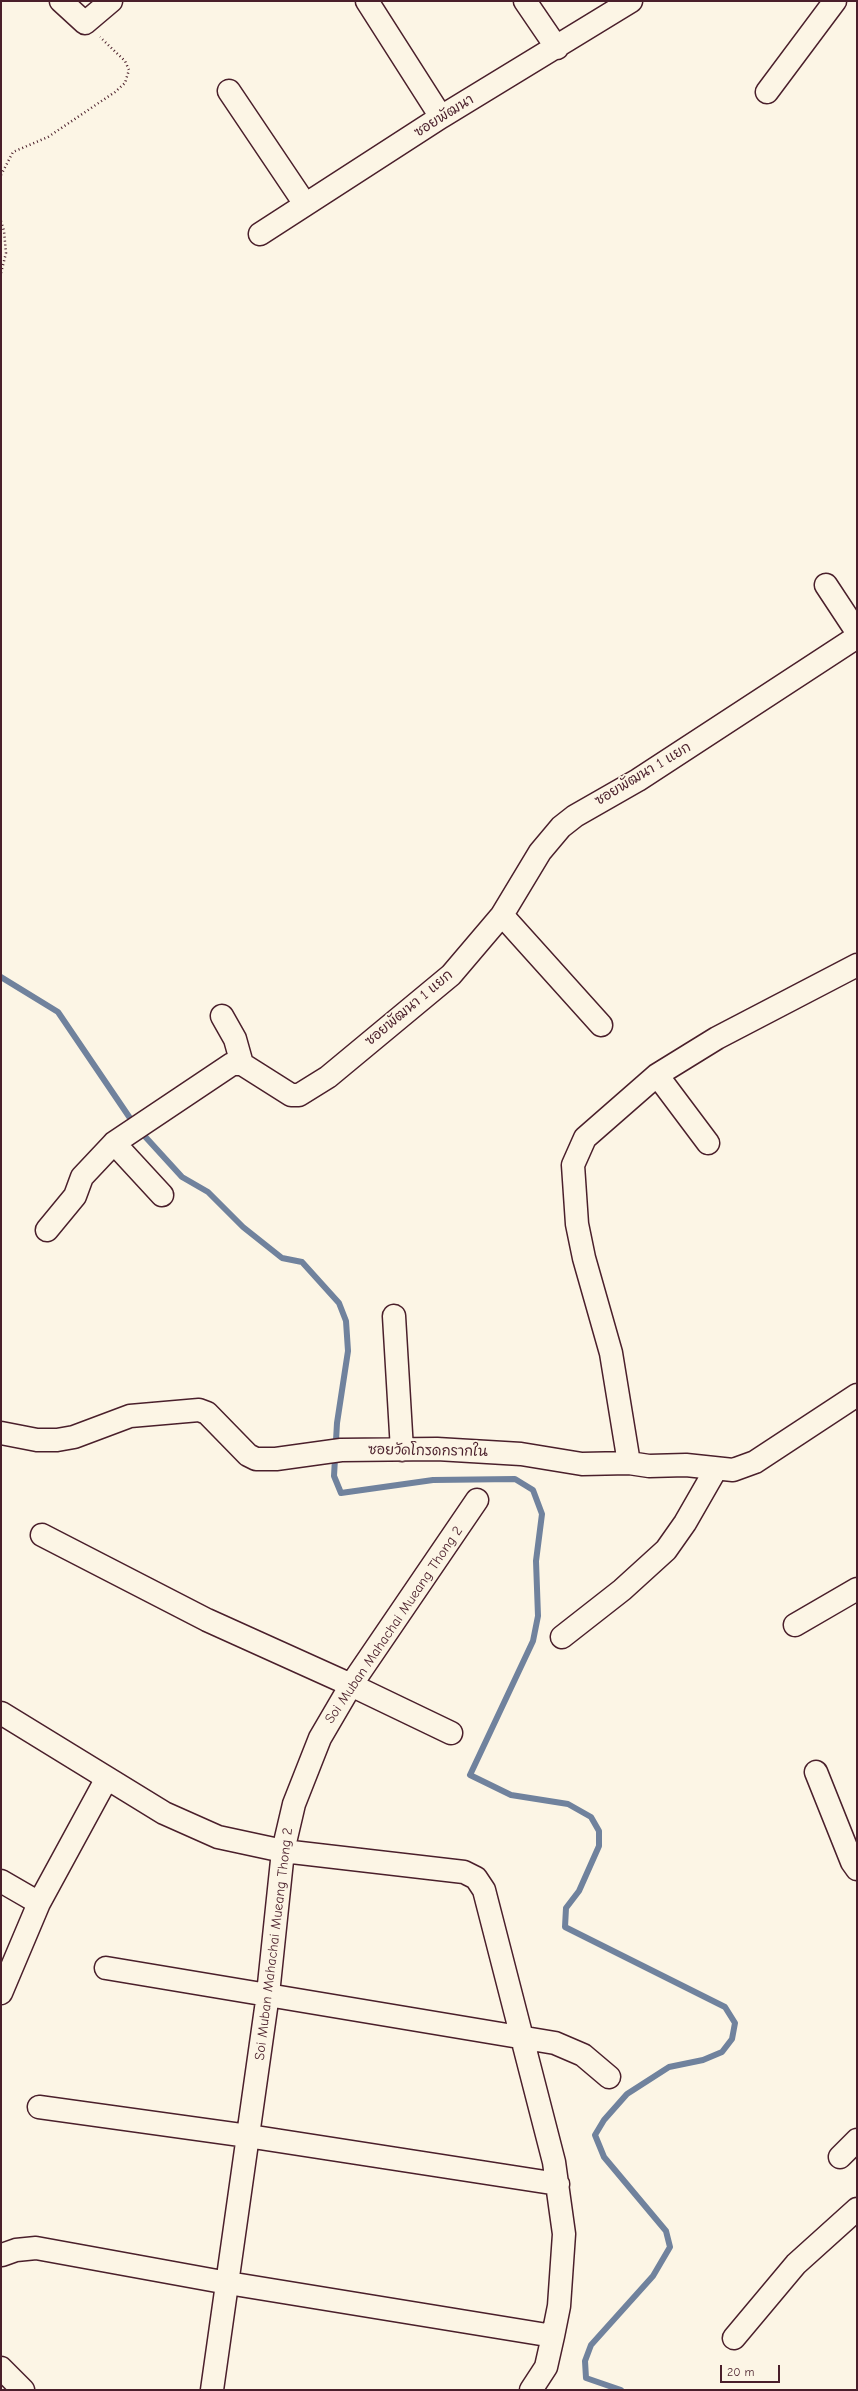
<!DOCTYPE html>
<html>
<head>
<meta charset="utf-8">
<style>
  body { margin:0 }
  #map { position:relative; width:858px; height:2391px; overflow:hidden; background:#fcf5e5; font-family:"Comic Neue",sans-serif }
  canvas { display:block }
  .frame { position:absolute; inset:0; border:2px solid #4a1f2b; pointer-events:none }
  .scale { position:absolute; left:720px; top:2365px; width:60px; height:18px; box-sizing:border-box; border:2px solid #4a1f2b; border-top:0; padding-left:5px; font-size:12px; line-height:14px; white-space:nowrap; color:#4a1f2b; -webkit-text-stroke:3px #fcf5e5; paint-order:stroke }
</style>
</head>
<body>
<div id="map">
<canvas width="858" height="2391"></canvas>
<div class="frame"></div>
<div class="scale">20 m</div>
</div>
<script>
const c = document.querySelector('canvas').getContext('2d');
c.lineJoin = 'round';
const shape = rows => new Path2D(rows.map(r => 'M' + r).join(''));
function strokePath(path, color, width, dash) { c.strokeStyle = color; c.lineWidth = width; c.lineCap = dash ? 'butt' : 'round'; c.setLineDash(dash || []); c.stroke(path); }
function write(font, color, halo, rows, align = 'center') {
  c.font = font + ' "Comic Neue","Playpen Sans Thai",sans-serif'; c.lineWidth = 3.5; c.setLineDash([]); c.textBaseline = 'middle'; c.strokeStyle = halo; c.fillStyle = color; for (const [text, x, y, turn = 0] of rows) {
    c.save(); c.translate(x, y); c.rotate((+turn || 0) * Math.PI / 180); c.textAlign = isNaN(turn) ? turn : align; if (halo) c.strokeText(text, 0, 0); c.fillText(text, 0, 0); c.restore();
  }
}
const stream = shape([
  [1,977,58,1012,134,1124],
  [140,1131,182,1177,208,1192,243,1227,282,1258,302,1262,339,1303,346,1321,348,1351,337,1423,334,1476,341,1493,433,1480,515,1479,533,1490,542,1514,536,1561,538,1616,533,1641,470,1775,511,1795,568,1804,591,1817,599,1831,599,1846,579,1891,566,1908,565,1927,725,2007,735,2023,732,2039,722,2052,703,2060,669,2067,627,2094,604,2120,595,2135,604,2157,666,2231,670,2247,653,2276,591,2345,585,2361,586,2378,621,2390]
]);
const path = shape([
  [1,175,13,152,48,137,115,92,125,83,129,70,125,61,100,37],
  [1,221,4,231,6,253,1,273]
]);
const minor = shape([
  [61,1,85,23,111,1],
  [367,1,441,117],
  [525,1,557,48],
  [229,91,305,204],
  [767,92,835,1],
  [260,234,441,117,631,1],
  [826,585,857,632],
  [502,915,601,1025],
  [222,1016,235,1039,242,1064],
  [657,1075,708,1143],
  [114,1143,162,1195],
  [47,1230,75,1196,82,1177,114,1143,232,1064,242,1064,291,1095,299,1095,328,1077,451,975,502,915,540,852,561,827,575,816,638,780,857,637],
  [394,1316,402,1450],
  [1,1433,37,1440,57,1440,74,1437,130,1416,199,1410,207,1413,248,1455,256,1459,276,1459,341,1450,437,1449,521,1454,582,1464,629,1463,649,1466,686,1465,733,1470,755,1462,857,1395],
  [629,1463,611,1353,584,1258,577,1224,573,1165,585,1138,657,1075,717,1038,857,965],
  [42,1535,207,1620,351,1685,451,1733],
  [795,1625,857,1589],
  [562,1637,622,1590,666,1550,685,1523,716,1469],
  [1,1713,164,1813,218,1837,283,1851,464,1872,476,1878,484,1890,554,2162,564,2234,559,2306,553,2336,546,2367,531,2390],
  [816,1772,852,1862,857,1869],
  [1,1881,39,1903],
  [106,1968,555,2043,583,2055,609,2077],
  [1,1993,39,1903,107,1778],
  [39,2107,248,2136,558,2184],
  [840,2157,857,2140],
  [2,2255,16,2250,36,2248,228,2283,553,2336],
  [734,2338,796,2264,857,2209],
  [1,2368,23,2390],
  [212,2390,268,1994,283,1851,294,1804,320,1738,351,1685,477,1500]
]);
const streetNames = [
  ["ซอยพัฒนา",444,116,-32],
  ["ซอยพัฒนา 1 แยก",643,774,-31],
  ["ซอยพัฒนา 1 แยก",409,1008,-40],
  ["ซอยวัดโกรดกรากใน",428,1451,1],
  ["Soi Muban Mahachai Mueang Thong 2",394,1625,-56],
  ["Soi Muban Mahachai Mueang Thong 2",274,1944,-83]
];
strokePath(stream, '#70829d', 6);
strokePath(minor, '#4a1f2b', 25);
strokePath(path, '#4a1f2b', 2.5, [1, 3]);
strokePath(minor, '#fcf5e5', 22);
write('14px', '#4a1f2b', '#fcf5e5', streetNames);
</script>
</body>
</html>
